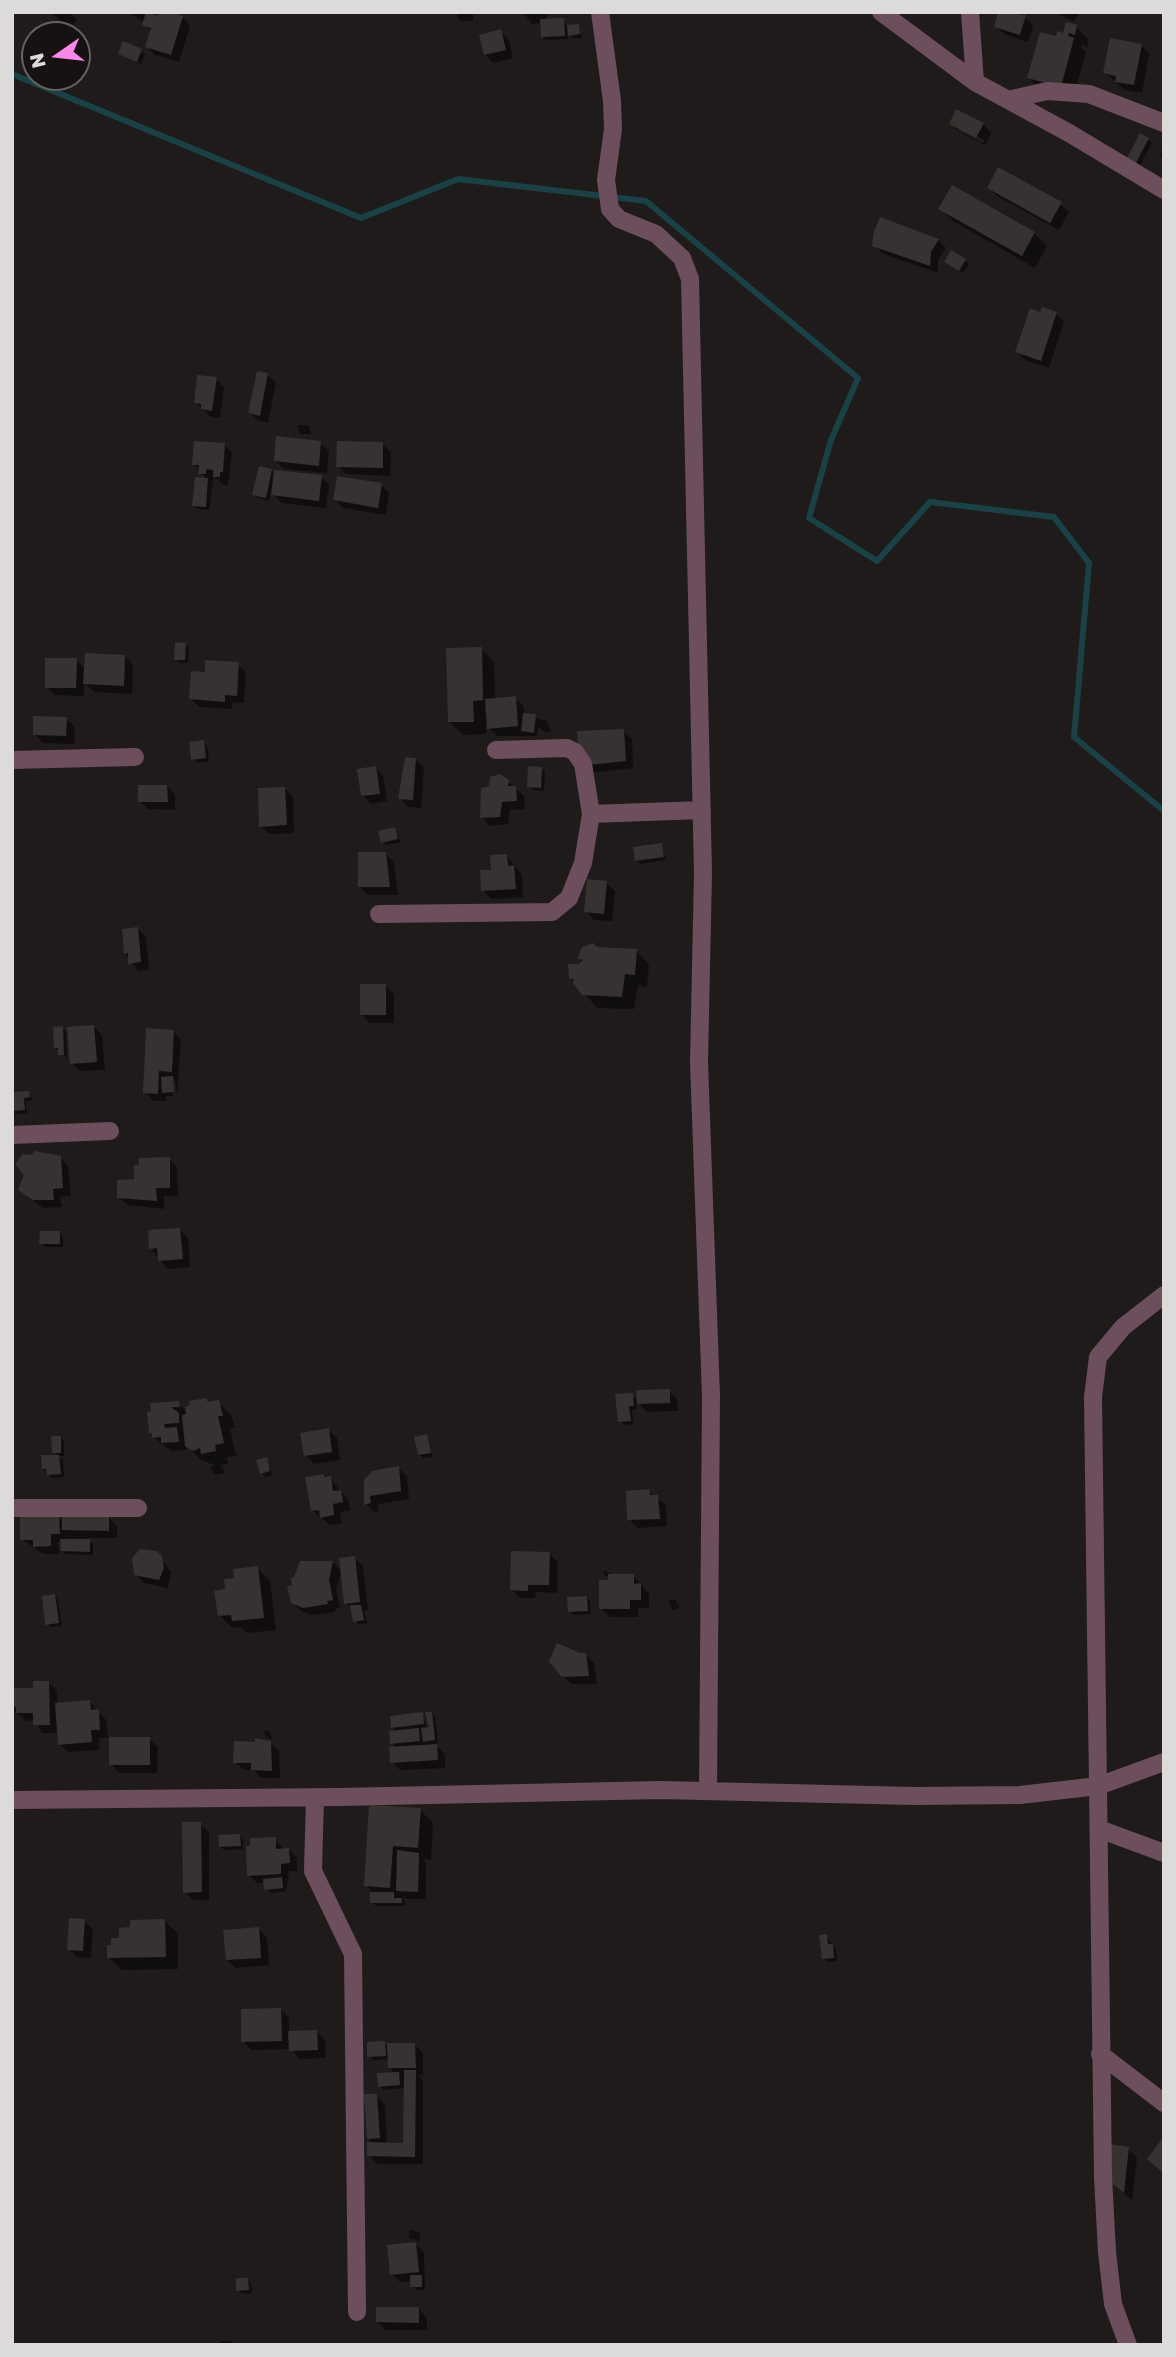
<!DOCTYPE html>
<html>
<head>
<meta charset="utf-8">
<style>
  body { margin:0 }
  #map { position:relative; width:1176px; height:2357px; overflow:hidden; background:#1e1b1a; font-family:"Golos Text",sans-serif }
  canvas { display:block }
  .frame { position:absolute; inset:0; border:14px solid #dddbda; pointer-events:none }
  .north { position:absolute; left:21px; top:21px; width:70px; height:70px; box-sizing:border-box; background:#151211; border:2px solid #656261; border-radius:50%; rotate:256deg; font-size:19px; font-weight:700; line-height:28px; text-align:center; color:#dddbda }
  .north::after { content:''; display:block; margin:auto; width:24px; height:32px; background:#f987e8; clip-path:polygon(50% 0,100% 100%,50% 72%,0 100%) }
</style>
</head>
<body>
<div id="map">
<canvas width="1176" height="2357"></canvas>
<div class="frame"></div>
<div class="north">N</div>
</div>
<script>
const c = document.querySelector('canvas').getContext('2d');
c.lineJoin = 'round';
function fill(path, color) { c.fillStyle = color; c.fill(path, 'evenodd'); }
const shape = rows => new Path2D(rows.map(r => 'M' + r).join(''));
function strokePath(path, color, width, dash) { c.strokeStyle = color; c.lineWidth = width; c.lineCap = dash ? 'butt' : 'round'; c.setLineDash(dash || []); c.stroke(path); }
const shadow = shape([
  [51,12,69,12,77,20,69,29],
  [133,12,149,12,159,18,182,17,190,26,179,62,155,55,147,47,151,32,145,23,132,15],
  [456,12,473,12,473,21,460,21],
  [523,12,551,12,547,14,547,21,563,20,567,27,578,25,582,38,573,38,567,33,568,39,546,40,543,37,542,23,532,24],
  [1054,12,1079,12,1074,22],
  [1012,13,1025,17,1033,25,1028,42,1004,34,996,26,1010,18],
  [1076,27,1089,40,1087,47,1082,45,1081,48,1086,52,1073,99,1042,90,1029,78,1065,35],
  [500,31,509,40,513,58,493,63,485,54],
  [1141,45,1149,54,1142,93,1125,90,1105,73],
  [141,51,145,54,141,64,120,54],
  [951,123,983,124,991,133,985,145,959,132],
  [958,127,985,140,983,143,958,131],
  [1148,139,1152,143,1140,165,1132,161],
  [1164,146,1164,160,1160,156],
  [989,188,1060,204,1069,212,1059,230,997,196],
  [941,209,1034,233,1047,246,1035,268,953,221],
  [881,219,938,240,946,248,938,260,938,273,883,254,874,245],
  [965,261,969,264,963,273,950,265],
  [1056,313,1064,322,1049,368,1025,360,1017,352,1041,314],
  [267,375,276,383,268,423,259,421,250,413],
  [216,379,224,387,220,418,211,417,195,402],
  [297,425,308,425,311,434,300,434],
  [320,443,329,451,327,473,284,469,275,461],
  [382,444,391,452,390,476,346,474,338,466],
  [224,445,232,453,228,485,223,485,214,476,209,510,198,509,194,506,207,480,194,464],
  [271,471,275,475,321,477,329,485,326,508,282,503,271,492,269,501,258,498,254,494],
  [381,485,389,493,386,515,343,508,335,500],
  [185,644,189,648,188,663,179,663,175,659],
  [481,649,494,662,495,700,515,698,524,707,524,715,547,721,551,732,544,732,538,726,537,736,497,736,486,725,486,734,463,735,450,722],
  [125,656,133,665,132,694,94,692,84,682,84,696,55,695,46,687,76,660,86,669],
  [238,664,246,672,244,703,233,702,232,709,199,707,191,699],
  [66,718,75,727,74,744,43,743,35,735],
  [623,731,632,739,633,768,589,773,581,765],
  [203,742,207,746,209,761,197,763,193,759],
  [416,760,424,768,421,808,408,807,400,798,401,778,405,778],
  [375,768,383,776,387,801,371,804,363,795],
  [541,768,545,772,544,791,533,790,529,786],
  [508,782,524,796,525,809,510,810,508,824,490,826,482,817],
  [167,786,175,795,175,810,148,809,140,801],
  [285,789,293,797,294,833,269,834,261,826],
  [394,829,401,842,386,845,383,842],
  [661,845,666,860,640,864,636,860],
  [385,853,394,862,398,895,368,895,360,887],
  [507,856,522,875,523,897,491,899,483,890,493,871],
  [606,882,615,891,612,921,594,920,586,911],
  [138,929,146,937,149,970,138,971,125,953],
  [596,949,636,951,649,964,647,987,638,985,634,1009,597,1008,571,978,583,963,579,959],
  [385,986,394,994,394,1023,370,1023,362,1015],
  [94,1027,102,1035,105,1070,80,1071,72,1063],
  [62,1028,66,1032,67,1058,56,1048],
  [173,1031,181,1040,177,1095,175,1079,172,1079,173,1096,166,1096,166,1101,153,1101,145,1092],
  [29,1093,33,1101,26,1101,27,1113,16,1114,12,1110],
  [60,1157,68,1166,71,1196,60,1197,62,1207,43,1208,20,1190],
  [169,1159,177,1167,178,1196,164,1196,164,1209,128,1205,119,1197],
  [180,1230,188,1238,190,1267,168,1269,150,1248],
  [59,1232,63,1236,63,1247,45,1247,41,1243],
  [669,1391,677,1399,678,1411,647,1412,636,1401,637,1409,632,1410,634,1424,624,1425,620,1421,632,1395,638,1401],
  [206,1399,209,1403,218,1402,231,1415,235,1428,230,1428,236,1456,227,1457,228,1464,221,1465,225,1473,214,1475,210,1467,216,1466,200,1459,186,1444,186,1450,171,1451,153,1437,149,1413,178,1403,184,1409],
  [328,1430,337,1438,340,1460,314,1464,306,1456],
  [426,1436,433,1457,423,1458,420,1454],
  [60,1437,64,1441,64,1456,58,1456,63,1460,64,1477,52,1478,43,1469,58,1456,54,1452],
  [266,1459,273,1475,265,1477,262,1473],
  [398,1468,407,1476,409,1499,378,1504,379,1511,374,1512,366,1504,365,1481],
  [323,1476,330,1478,348,1500,350,1510,340,1512,342,1523,330,1525,312,1510],
  [648,1491,666,1505,667,1526,638,1528,629,1519],
  [108,1517,117,1526,117,1538,87,1538,93,1545,93,1555,66,1554,62,1551,62,1542,58,1542,59,1554,43,1554,22,1539,59,1518,63,1522],
  [157,1553,171,1572,168,1588,144,1583,136,1575],
  [550,1554,558,1562,557,1593,536,1592,535,1598,520,1598,511,1589],
  [354,1558,363,1566,368,1610,364,1611,367,1623,358,1625,353,1610,346,1603],
  [333,1562,341,1571,336,1589,340,1608,335,1609,335,1612,312,1615,301,1611,292,1602],
  [257,1568,270,1581,276,1630,247,1633,241,1627,232,1628,219,1615,227,1591,236,1579],
  [603,1570,614,1575,633,1575,649,1594,649,1608,638,1608,638,1617,610,1617,601,1608,610,1577,605,1576],
  [55,1596,58,1600,62,1626,51,1627,47,1624],
  [586,1597,590,1601,591,1614,573,1615,570,1611],
  [675,1599,680,1608,672,1610,668,1601],
  [580,1655,586,1655,594,1663,597,1684,572,1684,563,1676],
  [49,1683,57,1691,57,1705,90,1702,106,1720,108,1738,99,1738,99,1750,68,1752,59,1744,59,1733,43,1733,34,1720,26,1721,12,1709,12,1690,34,1690],
  [422,1713,427,1729,431,1729,432,1713,435,1717,438,1743,434,1744,445,1754,445,1768,400,1770,392,1762,397,1748,392,1743,397,1732,393,1727],
  [267,1730,271,1734,272,1740,265,1736,264,1731],
  [149,1739,158,1747,157,1773,119,1773,111,1764],
  [270,1742,279,1751,280,1778,261,1778,254,1770,244,1770,235,1762],
  [370,1807,420,1810,433,1823,431,1860,423,1859,426,1863,426,1899,406,1899,403,1895,405,1906,376,1906,372,1902,372,1892,366,1885],
  [200,1824,209,1832,209,1900,193,1900,185,1892],
  [240,1836,243,1839,243,1849,224,1850,220,1846],
  [275,1839,284,1850,289,1850,297,1858,297,1871,289,1871,286,1891,270,1893,265,1883,257,1883,249,1875],
  [84,1921,93,1929,91,1958,77,1957,69,1949],
  [165,1921,178,1934,178,1969,122,1970,109,1957,121,1940],
  [259,1929,267,1938,269,1965,236,1968,227,1960],
  [826,1936,836,1949,837,1961,828,1962,824,1959],
  [281,2010,289,2018,289,2033,317,2032,325,2040,326,2058,299,2059,291,2049,251,2050,243,2041],
  [384,2043,389,2048,414,2044,423,2053,423,2075,418,2075,423,2081,423,2164,378,2164,369,2156,374,2144,368,2138,376,2096,385,2104,387,2144,405,2144,405,2088,383,2090,380,2086,396,2074,389,2067,389,2059,373,2060,369,2056],
  [1128,2149,1137,2158,1132,2200,1115,2186],
  [409,2229,420,2233,420,2241,409,2238],
  [416,2244,424,2253,425,2290,416,2290,412,2281,400,2282,392,2274],
  [247,2279,251,2283,252,2293,242,2294,238,2290],
  [419,2309,427,2318,427,2330,386,2330,378,2322],
  [221,2341,231,2341,234,2345,220,2345]
]);
const stream = shape([
  [12,74,361,218,458,179,646,201,858,378,831,440,809,518,877,561,930,502,1054,517,1089,563,1074,737,1164,811]
]);
const building = shape([
  [146,12,158,16,159,12,171,12,183,16,171,55,145,47,151,28,142,25],
  [998,12,1026,15,1020,35,994,27],
  [564,18,565,36,541,37,540,19],
  [1066,22,1077,25,1075,35,1069,33,1068,36,1074,38,1061,87,1027,78,1040,32,1056,36,1057,31,1063,33],
  [579,24,580,34,568,36,567,25],
  [501,29,506,50,484,55,479,35],
  [1110,38,1142,44,1134,85,1115,82,1116,76,1103,73],
  [123,41,142,49,137,62,118,54],
  [956,109,984,123,976,138,949,124],
  [1140,133,1149,138,1136,163,1127,158],
  [998,167,1062,202,1050,223,987,188],
  [952,185,1035,232,1022,256,938,209],
  [880,217,939,239,931,252,930,266,872,246,874,231],
  [951,250,966,259,959,271,944,262],
  [1042,307,1057,312,1041,361,1015,352,1030,308,1040,312],
  [257,371,268,373,260,416,248,413],
  [197,375,217,377,212,411,201,409,201,404,194,403],
  [276,436,321,441,319,466,274,461],
  [194,441,225,443,223,472,220,472,220,477,213,477,213,470,206,469,206,474,198,474,199,465,192,465],
  [337,441,383,442,383,468,336,467],
  [259,466,272,469,266,498,252,495],
  [274,470,322,475,319,501,271,495],
  [337,476,382,483,378,508,333,500],
  [195,477,208,478,206,507,192,506],
  [175,642,186,643,185,660,174,660],
  [482,647,483,700,473,701,474,722,448,722,446,648],
  [85,653,125,655,124,686,83,684],
  [45,658,77,658,76,688,45,688],
  [205,660,239,662,237,696,225,695,225,702,189,699,191,671,205,672],
  [516,696,518,726,487,729,485,699],
  [523,713,536,714,534,733,521,731],
  [33,716,67,717,66,736,33,735],
  [624,729,626,761,579,766,577,731],
  [204,740,206,758,191,760,189,742],
  [405,757,416,758,413,800,398,799],
  [376,766,380,794,361,796,357,769],
  [528,766,542,767,541,788,527,787],
  [500,774,509,780,508,786,516,786,517,801,502,802,500,817,480,818,481,788,489,786,490,777],
  [138,785,167,785,168,802,138,802],
  [285,787,287,825,259,827,258,788],
  [395,827,398,839,381,843,378,831],
  [662,843,664,857,635,861,633,847],
  [358,852,386,852,390,887,358,887],
  [507,854,508,866,514,865,516,889,481,891,480,870,491,870,490,855],
  [587,879,607,881,604,914,584,912],
  [138,927,141,962,128,964,128,953,124,954,122,929],
  [593,943,597,947,637,949,635,975,625,974,622,997,582,995,573,983,574,979,569,979,568,964,579,964,583,960,577,959,582,947],
  [360,984,386,984,386,1015,360,1015],
  [94,1025,97,1062,70,1064,67,1027],
  [63,1026,64,1055,58,1055,58,1048,54,1048,53,1027],
  [146,1028,174,1030,172,1072,159,1071,158,1094,143,1093],
  [173,1076,174,1092,162,1093,161,1077],
  [29,1091,30,1097,24,1098,25,1110,12,1111,12,1092],
  [35,1151,61,1156,63,1188,53,1189,54,1200,33,1200,18,1190,24,1175,15,1164,23,1154,31,1155],
  [170,1157,170,1188,156,1188,157,1201,117,1198,117,1180,134,1179,134,1165,139,1165,139,1158],
  [180,1228,183,1259,158,1261,157,1248,149,1249,148,1230],
  [40,1231,60,1231,60,1244,39,1244],
  [670,1389,670,1403,637,1404,636,1390],
  [633,1393,634,1406,629,1406,631,1421,618,1422,615,1394],
  [206,1398,208,1402,219,1400,223,1416,218,1416,224,1443,215,1445,216,1451,201,1454,200,1448,193,1451,185,1446,182,1415,186,1414,185,1407,190,1405,189,1401],
  [179,1401,180,1407,171,1407,179,1413,179,1423,164,1424,165,1428,177,1427,179,1442,161,1443,161,1437,152,1438,152,1433,149,1433,147,1412,151,1411,150,1403],
  [329,1428,332,1452,304,1456,300,1433],
  [427,1434,431,1453,418,1455,414,1437],
  [51,1436,61,1436,61,1453,52,1453],
  [41,1455,59,1455,61,1474,47,1475,46,1469,42,1469],
  [267,1457,270,1471,260,1474,256,1460],
  [399,1466,401,1491,370,1496,371,1503,364,1505,364,1480,372,1471],
  [324,1474,324,1477,331,1476,333,1491,341,1490,343,1502,333,1504,334,1515,320,1518,319,1510,311,1511,305,1477],
  [649,1489,650,1495,658,1495,660,1519,627,1520,626,1491],
  [62,1515,109,1516,109,1531,62,1530],
  [20,1516,59,1516,60,1534,51,1534,51,1546,33,1547,33,1540,20,1540],
  [60,1539,90,1539,90,1552,61,1551],
  [140,1549,157,1551,162,1556,164,1568,159,1580,134,1575,132,1558],
  [511,1551,550,1552,549,1585,528,1585,528,1591,510,1590],
  [355,1556,360,1602,344,1604,339,1558],
  [300,1561,333,1561,329,1580,333,1600,327,1601,328,1604,303,1608,291,1603,287,1586,292,1585,291,1578,294,1577],
  [258,1566,264,1618,232,1621,231,1615,218,1616,214,1591,225,1589,224,1579,234,1578,233,1569],
  [608,1574,634,1574,634,1584,641,1583,641,1600,630,1600,630,1609,599,1609,599,1580,608,1580],
  [55,1594,59,1623,45,1625,42,1596],
  [587,1596,588,1611,568,1612,567,1597],
  [350,1605,361,1605,364,1620,353,1622],
  [557,1643,580,1653,586,1653,589,1676,562,1677,549,1662],
  [33,1681,49,1681,50,1725,33,1725,33,1713,16,1713,16,1707,12,1707,12,1688,33,1688],
  [90,1700,91,1710,99,1709,100,1730,91,1730,92,1742,58,1745,55,1703],
  [423,1712,424,1724,391,1728,390,1716],
  [425,1712,432,1712,435,1740,423,1742,421,1728,429,1727],
  [419,1728,420,1741,390,1744,389,1731],
  [109,1737,150,1737,150,1765,109,1765],
  [255,1738,271,1741,272,1771,251,1770,251,1763,233,1763,234,1741,255,1742],
  [437,1744,438,1760,390,1763,389,1747],
  [369,1805,421,1808,418,1848,393,1846,390,1888,364,1886],
  [182,1822,201,1822,202,1892,183,1893],
  [240,1834,241,1846,219,1847,218,1835],
  [276,1837,276,1849,289,1848,290,1863,281,1864,281,1874,247,1876,246,1846,250,1846,250,1838],
  [397,1850,419,1853,418,1892,396,1891],
  [282,1877,283,1888,264,1890,263,1879],
  [370,1892,394,1892,394,1898,402,1898,402,1903,370,1903],
  [69,1918,85,1919,83,1951,67,1950],
  [165,1919,166,1957,107,1958,107,1945,111,1945,111,1938,119,1938,119,1928,130,1927,130,1920],
  [259,1927,261,1958,226,1960,223,1930],
  [827,1934,828,1944,833,1944,834,1958,822,1959,819,1935],
  [281,2008,282,2041,241,2042,241,2009],
  [317,2030,318,2050,289,2051,288,2031],
  [385,2041,386,2056,367,2057,367,2042],
  [387,2043,415,2043,416,2068,388,2068],
  [404,2070,416,2070,415,2157,367,2156,367,2142,403,2143],
  [399,2072,400,2085,378,2087,377,2073],
  [364,2094,377,2094,380,2138,367,2139],
  [1164,2136,1164,2170,1162,2172,1147,2159],
  [1104,2143,1129,2147,1124,2193,1105,2178],
  [416,2242,419,2272,390,2275,387,2245],
  [410,2275,422,2275,422,2287,410,2287],
  [236,2278,248,2278,249,2290,236,2291],
  [376,2307,419,2307,419,2323,376,2322]
]);
const minor = shape([
  [600,12,612,101,613,129,606,180,610,209,619,219,656,234,682,258,690,279,703,873,699,1062,711,1396,708,1791],
  [881,12,975,82,1069,133,1164,190],
  [970,12,975,82],
  [1008,100,1047,91,1089,94,1164,123],
  [12,760,135,757],
  [591,814,702,810],
  [379,914,552,912,569,898,583,863,591,814,583,764,575,752,567,748,496,750],
  [12,1135,110,1131],
  [12,1508,138,1508],
  [315,1797,313,1871,353,1954,357,2312],
  [12,1800,340,1797,661,1790,914,1796,1020,1795,1098,1786,1164,1762],
  [1099,1829,1164,1853],
  [1100,2054,1164,2103],
  [1128,2345,1113,2304,1107,2252,1103,2177,1093,1397,1098,1357,1123,1327,1164,1295]
]);
fill(shadow, '#0007');
strokePath(stream, '#184246', 6);
fill(building, '#353231');
strokePath(minor, '#6d4e5d', 18);
</script>
</body>
</html>
